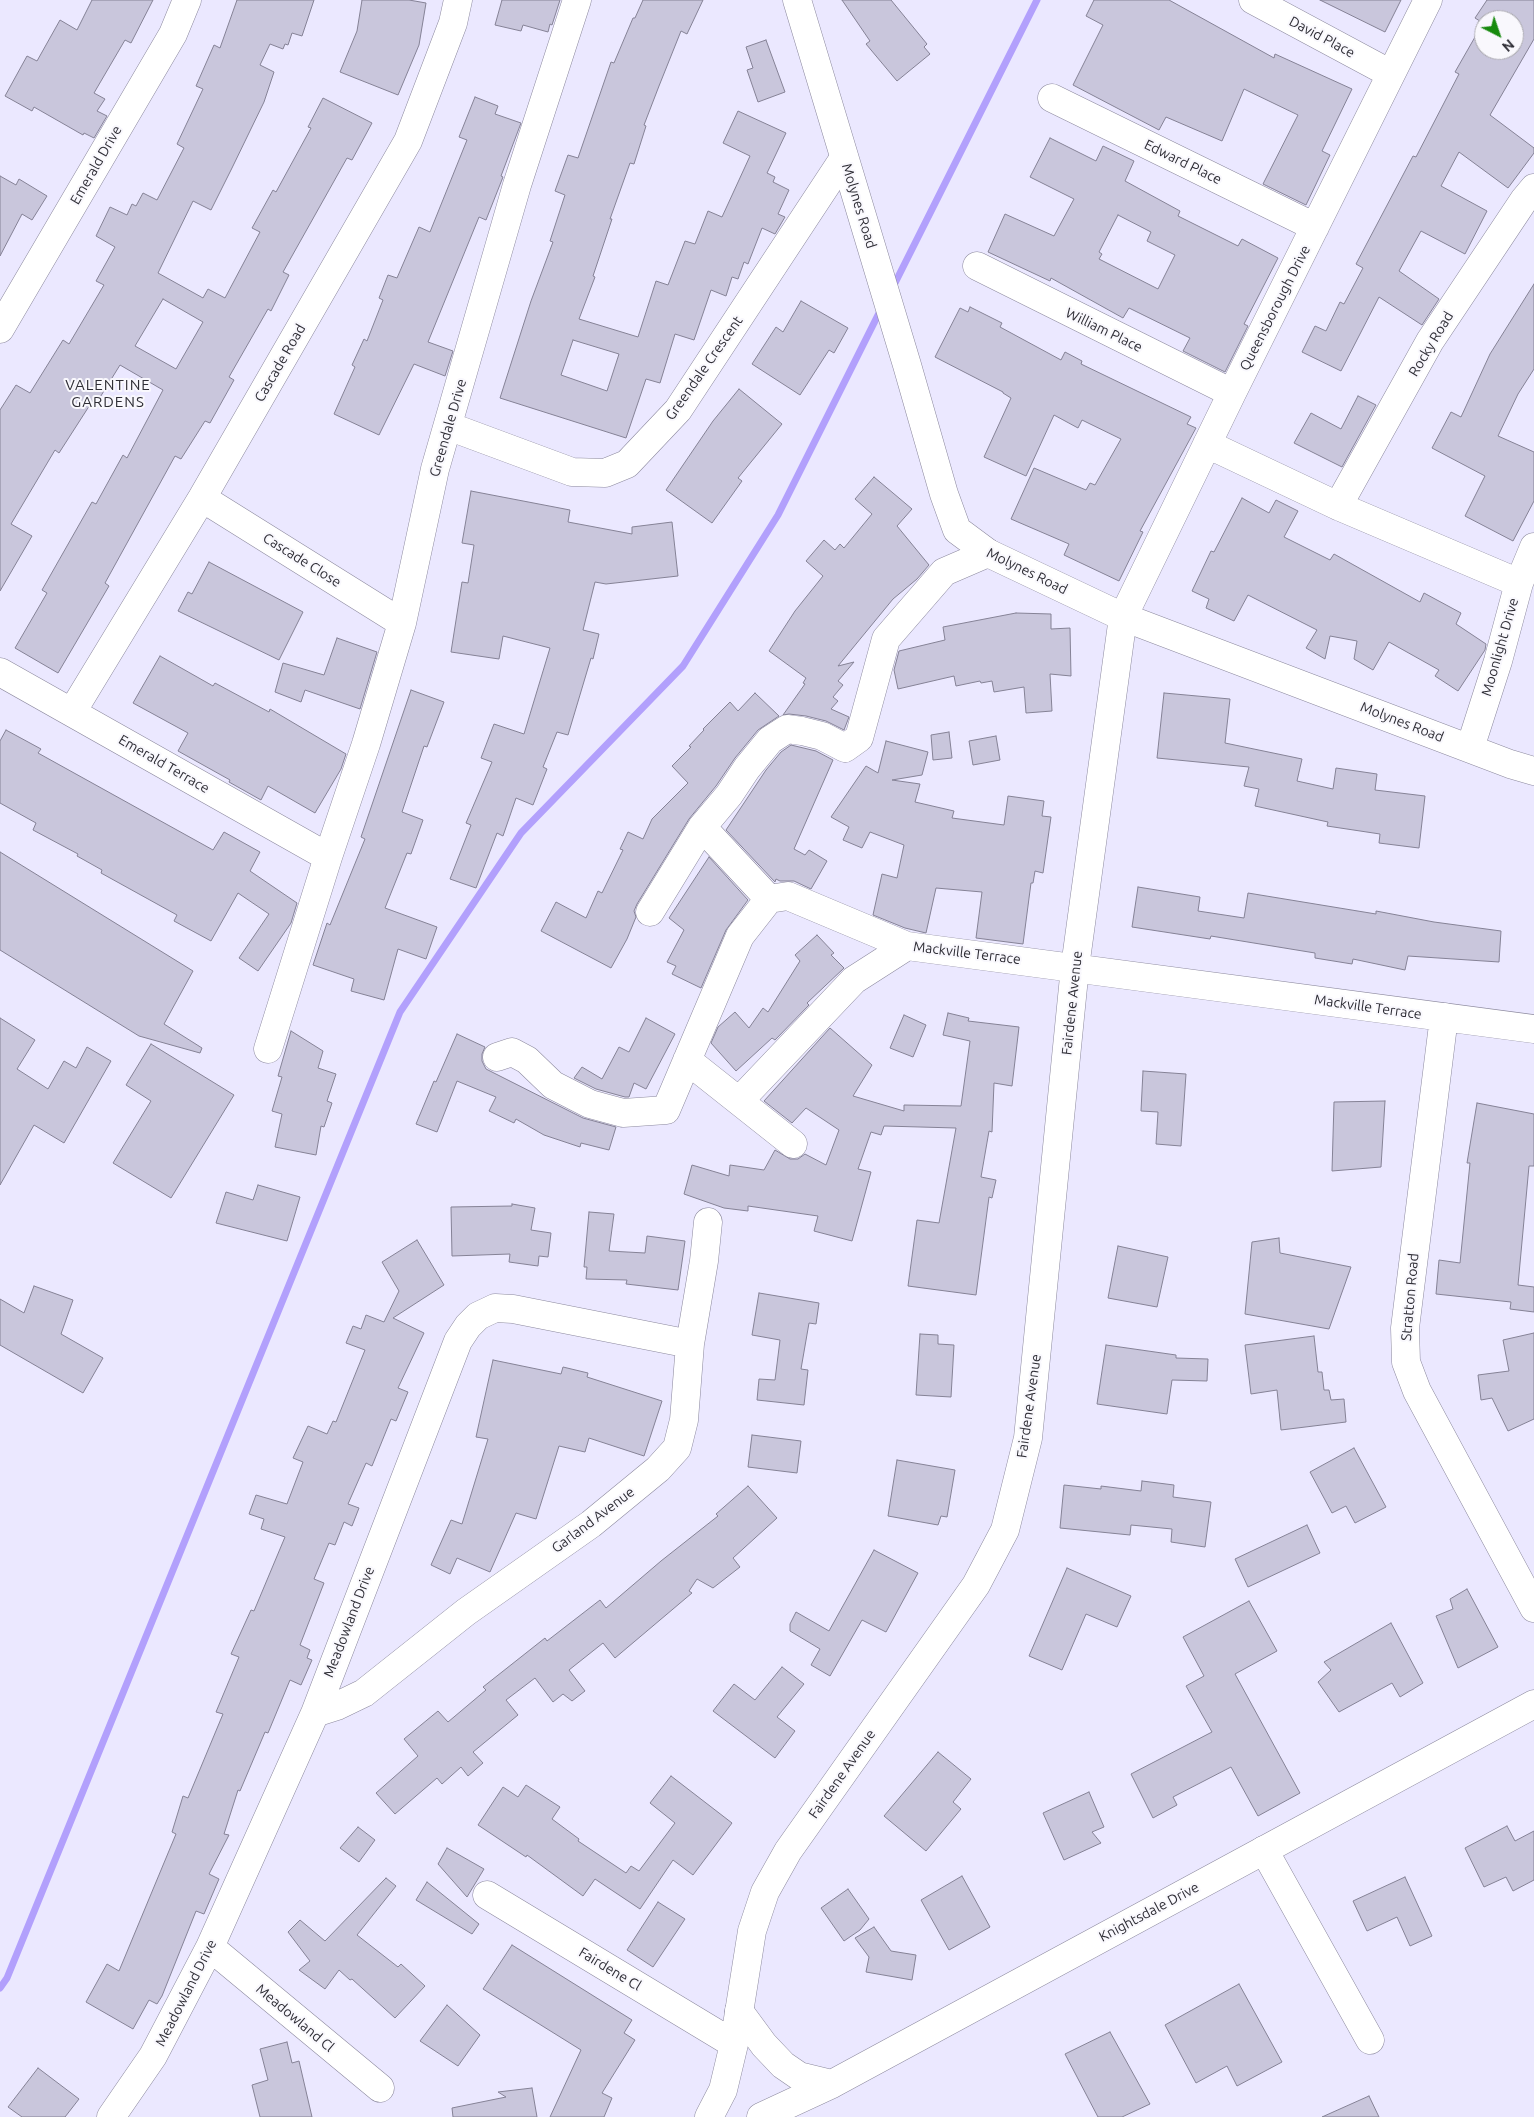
<!DOCTYPE html>
<html>
<head>
<meta charset="utf-8">
<style>
  body { margin:0 }
  #map { position:relative; width:1534px; height:2117px; overflow:hidden; background:#ebe8ff; font-family:Ubuntu,sans-serif }
  canvas { display:block }
  .north { position:absolute; left:1474px; top:10px; width:50px; height:50px; box-sizing:border-box; background:#f9f8fd; border:1px solid #a8a7ad; border-radius:50%; rotate:139deg; font-size:14px; font-weight:700; line-height:20px; text-align:center; color:#2f2e36 }
  .north::after { content:''; display:block; margin:auto; width:18px; height:22px; background:#178a0e; clip-path:polygon(50% 0,100% 100%,50% 72%,0 100%) }
</style>
</head>
<body>
<div id="map">
<canvas width="1534" height="2117"></canvas>
<div class="north">N</div>
</div>
<script>
const c = document.querySelector('canvas').getContext('2d');
c.lineJoin = 'round';
const shape = rows => new Path2D(rows.map(r => 'M' + r).join(''));
function strokePath(path, color, width, dash) { c.strokeStyle = color; c.lineWidth = width; c.lineCap = dash ? 'butt' : 'round'; c.setLineDash(dash || []); c.stroke(path); }
function fill(path, color) { c.fillStyle = color; c.fill(path, 'evenodd'); }
function write(font, color, halo, rows, align = 'center') {
  c.font = font + ' Ubuntu,sans-serif'; c.lineWidth = 4; c.setLineDash([]); c.textBaseline = 'middle'; c.strokeStyle = halo; c.fillStyle = color; for (const [text, x, y, turn = 0] of rows) {
    c.save(); c.translate(x, y); c.rotate((+turn || 0) * Math.PI / 180); c.textAlign = isNaN(turn) ? turn : align; if (halo) c.strokeText(text, 0, 0); c.fillText(text, 0, 0); c.restore();
  }
}
const stream = shape([
  [892,289,1037,0],
  [0,1988,7,1978,400,1012,521,833,683,666,778,515,881,309]
]);
const building = shape([
  [92,0,153,0,131,43,125,40,94,93,105,99,97,111,107,116,94,138,84,133,83,135,34,107,32,111,5,96,27,56,37,61,60,20,77,30,92,0],
  [237,0,314,0,302,36,292,33,288,45,285,44,283,49,270,44,260,65,274,72,264,102,232,168,211,210,193,201,158,273,203,298,208,289,225,298,260,232,252,228,273,190,276,192,311,128,308,127,323,98,372,123,352,160,347,158,283,272,289,275,271,311,268,309,229,377,234,380,210,423,205,421,181,459,175,456,105,583,109,586,58,673,15,648,47,593,42,590,92,502,96,504,123,455,127,458,163,390,120,365,99,399,95,397,59,453,55,450,11,524,32,536,0,591,0,410,16,385,30,393,63,340,69,344,104,285,96,281,115,247,96,236,110,207,127,215,132,204,136,206,143,193,157,200,184,148,177,144,203,89,196,86,214,45,220,48,237,0],
  [163,299,203,322,176,369,135,346,163,299],
  [362,0,409,0,426,3,419,45,398,95,340,72,357,31,362,0],
  [502,0,560,0,552,25,550,24,548,32,523,25,521,31,495,25,502,0],
  [643,0,703,0,687,34,681,31,659,86,644,125,646,126,634,164,630,163,610,219,612,219,593,276,595,277,579,319,638,337,656,281,668,285,685,241,695,244,708,211,722,217,750,156,723,143,738,111,786,133,767,173,775,177,773,182,789,190,778,214,785,217,775,234,762,228,748,264,744,262,738,279,732,277,726,296,711,290,694,340,675,334,660,383,646,379,626,438,500,398,531,301,553,242,550,241,565,195,555,191,568,155,578,158,611,62,614,63,633,18,635,18,643,0],
  [573,340,619,354,607,391,561,375,573,340],
  [842,0,891,0,927,44,924,47,930,54,897,81,866,44,870,41,842,0],
  [1094,0,1169,0,1274,58,1275,54,1352,89,1322,151,1330,155,1306,205,1263,184,1298,115,1244,89,1222,141,1166,117,1159,130,1073,85,1103,25,1086,16,1094,0],
  [1320,0,1401,0,1385,32,1320,0],
  [1487,0,1534,0,1534,39,1490,115,1534,148,1534,153,1508,188,1459,152,1441,186,1487,211,1465,254,1421,231,1399,271,1439,299,1422,325,1379,297,1341,371,1302,352,1315,326,1326,331,1340,302,1344,304,1363,268,1356,264,1413,156,1416,157,1459,74,1455,72,1483,23,1475,18,1487,0],
  [1484,20,1514,20,1514,50,1484,50,1484,20],
  [766,40,785,92,758,102,747,70,753,68,746,47,766,40],
  [475,97,498,106,495,114,521,123,501,176,503,177,486,220,479,217,428,342,453,351,445,376,414,364,379,435,334,414,355,367,352,365,364,339,367,341,383,300,379,298,388,275,397,278,419,227,430,232,467,140,459,137,475,97],
  [1050,138,1096,161,1103,146,1134,161,1125,181,1180,211,1178,216,1238,246,1242,239,1278,258,1244,324,1248,326,1225,372,1183,351,1190,338,1129,308,1123,318,1051,278,1050,281,988,252,1005,214,1054,236,1074,199,1030,177,1050,138],
  [1118,215,1151,232,1147,241,1175,255,1158,289,1099,259,1102,254,1099,252,1118,215],
  [0,176,16,185,19,179,47,196,32,220,22,214,0,256,0,176],
  [1534,284,1534,369,1518,394,1498,436,1534,452,1534,501,1513,541,1465,516,1485,476,1432,448,1451,412,1461,417,1490,354,1534,284],
  [801,301,848,328,834,353,829,350,800,395,752,364,776,327,783,332,801,301],
  [970,307,1002,323,1000,327,1061,360,1065,352,1082,361,1081,364,1191,417,1187,424,1196,428,1140,531,1143,532,1119,581,1064,555,1069,544,1011,519,1034,468,1086,490,1090,483,1095,485,1121,439,1082,420,1078,428,1054,415,1026,476,984,457,1011,398,1003,393,1003,392,935,357,960,308,968,312,970,307],
  [739,389,782,424,738,478,742,481,712,523,666,490,713,421,739,389],
  [1358,396,1376,405,1342,467,1294,443,1311,413,1341,429,1358,396],
  [874,477,912,509,897,526,929,565,917,579,893,599,838,666,854,662,838,681,843,685,833,697,838,701,831,709,849,717,844,730,826,721,806,716,789,714,783,715,805,684,803,683,806,678,769,651,795,611,823,576,806,561,824,540,835,550,840,544,844,548,872,514,855,499,874,477],
  [471,491,570,510,568,522,632,534,632,527,672,522,678,576,606,584,595,582,583,630,599,634,593,659,591,658,568,735,557,732,543,767,547,769,533,805,516,798,503,836,497,833,476,888,450,879,471,825,466,823,492,762,481,758,494,724,524,734,550,648,503,636,499,659,451,652,462,582,468,583,474,545,462,543,471,491],
  [1242,498,1269,513,1276,500,1298,511,1284,537,1330,560,1334,554,1420,602,1424,593,1461,613,1456,624,1486,644,1485,650,1458,691,1435,676,1439,670,1389,642,1373,670,1354,659,1357,641,1330,636,1325,659,1306,648,1317,630,1248,595,1234,621,1206,608,1209,599,1192,591,1211,551,1214,552,1242,498],
  [209,562,303,612,279,660,178,611,188,592,192,594,209,562],
  [1016,613,1051,614,1051,629,1070,628,1071,676,1050,674,1052,711,1026,713,1024,687,994,692,992,681,981,683,980,681,956,686,954,676,898,689,894,670,899,651,945,640,943,627,1016,613],
  [337,638,377,652,360,709,305,690,301,702,275,692,283,663,324,675,337,638],
  [160,656,213,686,215,683,269,712,270,709,346,754,341,769,315,813,268,786,261,800,229,782,230,780,178,751,188,733,133,703,160,656],
  [411,690,444,702,427,747,424,746,402,812,423,820,411,854,407,853,385,908,437,927,426,959,398,949,384,1000,351,991,354,979,313,965,327,923,330,925,365,839,361,837,411,690],
  [755,693,779,716,758,730,735,758,716,786,689,819,637,904,634,911,636,917,627,939,611,968,541,931,556,902,586,918,598,891,602,893,623,850,620,849,628,832,643,839,652,819,688,783,672,766,691,747,689,746,704,730,703,729,730,702,738,711,755,693],
  [1164,693,1230,699,1225,743,1302,759,1297,781,1333,789,1336,768,1377,774,1375,790,1425,796,1419,848,1379,843,1380,834,1327,826,1328,822,1255,806,1259,789,1244,786,1249,767,1157,758,1164,693],
  [6,730,41,749,38,753,213,850,224,832,260,852,250,871,297,903,291,923,258,971,239,958,269,914,238,893,211,941,174,921,177,915,101,873,102,870,77,856,78,854,33,830,36,823,0,803,0,741,6,730],
  [949,732,952,758,933,760,931,735,949,732],
  [996,736,1000,760,973,765,969,741,996,736],
  [886,741,928,752,922,775,892,780,920,784,915,802,954,811,952,818,1004,825,1008,796,1044,801,1042,816,1051,817,1043,873,1035,871,1033,883,1031,883,1023,944,976,938,982,892,936,888,926,933,905,928,873,915,882,874,897,878,904,845,870,832,862,848,843,840,849,827,831,817,866,766,878,773,886,741],
  [791,745,816,751,833,760,794,849,805,855,809,850,827,861,811,889,794,881,780,881,776,879,775,882,726,830,766,770,781,752,791,745],
  [0,852,193,971,164,1024,202,1048,200,1053,139,1036,0,950,0,852],
  [709,857,748,900,726,930,701,988,672,974,676,966,667,962,684,930,669,918,709,857],
  [1138,887,1200,897,1198,911,1244,918,1248,893,1376,914,1376,911,1434,922,1501,931,1499,962,1408,956,1405,970,1353,959,1352,964,1315,958,1315,953,1211,936,1210,939,1132,927,1138,887],
  [817,935,834,953,831,955,844,968,807,1003,809,1005,775,1040,772,1038,736,1071,711,1043,718,1027,735,1012,749,1028,763,1008,768,1012,800,961,795,955,817,935],
  [948,1013,969,1018,968,1021,1019,1027,1012,1086,994,1083,992,1132,989,1131,981,1177,996,1180,992,1198,989,1197,976,1295,908,1286,917,1220,939,1223,956,1128,884,1126,881,1135,871,1132,858,1169,871,1172,852,1241,814,1231,818,1216,748,1206,748,1211,724,1208,684,1194,692,1165,729,1176,730,1165,764,1170,775,1150,790,1159,798,1159,805,1154,826,1165,839,1130,806,1108,792,1123,764,1101,830,1028,872,1065,853,1096,904,1111,904,1105,961,1106,970,1041,943,1035,948,1013],
  [904,1015,926,1025,913,1057,890,1048,904,1015],
  [0,1018,35,1040,17,1069,48,1089,64,1061,76,1068,87,1047,111,1061,64,1143,34,1125,0,1185,0,1018],
  [646,1018,675,1034,646,1089,634,1083,629,1097,625,1097,596,1089,574,1078,582,1067,602,1079,619,1047,629,1052,646,1018],
  [291,1031,323,1051,318,1068,336,1074,327,1101,332,1103,324,1127,321,1126,316,1155,275,1147,282,1114,272,1111,282,1077,278,1076,291,1031],
  [457,1034,485,1047,482,1054,482,1061,486,1069,583,1118,616,1127,609,1150,581,1143,580,1147,544,1135,516,1119,514,1123,489,1111,496,1097,457,1081,437,1132,416,1124,434,1081,436,1082,457,1034],
  [151,1044,234,1095,171,1198,113,1163,151,1101,126,1085,151,1044],
  [1143,1071,1186,1074,1181,1146,1156,1144,1158,1112,1141,1111,1143,1071],
  [1385,1101,1381,1167,1332,1171,1334,1102,1385,1101],
  [1477,1103,1534,1114,1534,1166,1529,1166,1518,1285,1534,1287,1534,1312,1510,1309,1511,1302,1436,1294,1439,1260,1460,1263,1470,1163,1467,1163,1477,1103],
  [258,1185,300,1197,287,1241,216,1223,226,1192,253,1200,258,1185],
  [512,1204,535,1208,531,1230,551,1233,548,1257,539,1256,538,1266,509,1262,510,1254,452,1256,451,1207,512,1206,512,1204],
  [589,1212,614,1214,609,1251,645,1253,647,1236,685,1241,678,1290,626,1284,627,1280,586,1279,587,1267,584,1267,589,1212],
  [1279,1238,1280,1253,1351,1267,1329,1329,1245,1314,1252,1242,1279,1238],
  [417,1240,444,1285,393,1318,424,1333,398,1388,408,1392,396,1421,391,1419,372,1466,366,1463,348,1504,359,1508,352,1526,344,1522,335,1545,329,1543,314,1579,324,1583,300,1645,310,1650,307,1658,312,1660,301,1685,290,1680,268,1733,265,1732,240,1791,238,1790,224,1834,229,1835,209,1874,219,1879,204,1914,196,1911,162,1996,157,2004,149,2000,133,2029,86,2002,107,1964,119,1971,176,1834,172,1832,183,1796,188,1798,223,1714,216,1712,239,1657,231,1654,251,1610,254,1611,285,1537,261,1529,264,1519,249,1514,256,1495,287,1504,303,1462,293,1458,308,1426,327,1434,333,1421,336,1422,365,1350,346,1343,353,1326,361,1329,366,1315,384,1322,399,1291,382,1262,417,1240],
  [1118,1246,1168,1257,1157,1307,1108,1298,1118,1246],
  [34,1286,73,1300,61,1334,103,1358,83,1393,0,1345,0,1299,24,1313,34,1286],
  [759,1293,819,1303,816,1324,809,1323,801,1369,808,1370,804,1405,757,1400,759,1379,775,1380,780,1340,752,1335,759,1293],
  [1534,1333,1534,1419,1508,1431,1492,1398,1481,1400,1478,1375,1509,1371,1503,1340,1534,1333],
  [920,1334,938,1335,938,1344,954,1345,951,1397,916,1395,920,1334],
  [1314,1336,1318,1372,1322,1372,1324,1390,1329,1390,1331,1400,1344,1399,1346,1422,1281,1430,1277,1390,1251,1394,1245,1345,1314,1336],
  [1106,1345,1176,1355,1176,1358,1208,1359,1207,1381,1172,1380,1167,1414,1097,1404,1106,1345],
  [493,1360,561,1374,563,1367,588,1373,587,1377,662,1401,644,1456,589,1438,585,1452,559,1446,536,1519,516,1513,490,1572,457,1558,450,1574,431,1565,451,1520,462,1524,488,1439,476,1437,493,1360],
  [752,1435,801,1441,797,1473,748,1467,752,1435],
  [1354,1448,1386,1507,1355,1523,1346,1506,1332,1513,1310,1472,1354,1448],
  [897,1460,955,1470,947,1517,941,1516,938,1525,888,1516,897,1460],
  [1142,1481,1174,1485,1173,1497,1211,1502,1205,1547,1171,1542,1172,1529,1131,1525,1130,1535,1060,1528,1064,1485,1101,1489,1101,1486,1141,1491,1142,1481],
  [748,1486,777,1518,733,1558,740,1567,713,1588,697,1579,689,1591,692,1593,615,1658,603,1643,569,1670,585,1691,572,1701,563,1694,553,1702,535,1678,506,1700,518,1715,473,1752,483,1763,468,1776,461,1767,442,1784,437,1778,395,1814,376,1793,418,1756,404,1739,438,1711,448,1722,486,1690,483,1687,545,1638,547,1641,600,1600,606,1608,661,1561,718,1516,716,1514,748,1486],
  [1307,1525,1320,1553,1248,1587,1235,1559,1307,1525],
  [874,1550,918,1573,886,1632,862,1620,830,1676,811,1665,820,1649,790,1631,790,1624,796,1612,829,1631,874,1550],
  [1067,1568,1131,1596,1117,1627,1086,1614,1062,1670,1029,1656,1067,1568],
  [1467,1589,1498,1647,1458,1668,1436,1616,1453,1609,1450,1599,1467,1589],
  [1249,1601,1277,1651,1235,1674,1300,1793,1258,1816,1231,1767,1173,1797,1177,1805,1153,1818,1131,1774,1212,1732,1186,1686,1204,1676,1183,1637,1249,1601],
  [1391,1623,1423,1683,1400,1697,1392,1683,1339,1712,1318,1682,1331,1670,1324,1662,1391,1623],
  [782,1667,804,1684,777,1717,795,1731,775,1758,713,1711,734,1684,755,1700,782,1667],
  [938,1752,971,1779,953,1802,961,1809,926,1851,884,1816,938,1752],
  [671,1776,732,1823,693,1875,673,1860,640,1909,595,1879,583,1896,527,1855,526,1857,478,1825,503,1787,518,1797,526,1785,560,1807,552,1819,579,1839,578,1841,626,1873,631,1866,639,1871,675,1823,650,1803,671,1776],
  [1089,1792,1104,1827,1092,1832,1101,1843,1064,1860,1043,1813,1089,1792],
  [1507,1826,1515,1841,1534,1831,1534,1880,1513,1891,1506,1877,1484,1887,1465,1848,1507,1826],
  [358,1827,375,1840,359,1862,340,1848,358,1827],
  [447,1848,484,1869,467,1897,438,1864,447,1848],
  [962,1876,990,1927,949,1950,921,1900,962,1876],
  [1405,1877,1432,1936,1410,1946,1397,1917,1367,1931,1353,1901,1405,1877],
  [386,1878,396,1886,357,1935,398,1967,401,1964,425,1986,395,2018,352,1979,350,1980,339,1970,325,1989,299,1970,310,1961,288,1932,300,1920,325,1941,386,1878],
  [427,1882,479,1924,472,1934,416,1900,427,1882],
  [848,1889,869,1919,860,1930,844,1941,821,1908,848,1889],
  [658,1902,685,1919,653,1967,627,1950,658,1902],
  [874,1927,891,1951,916,1955,912,1980,866,1972,869,1957,855,1938,874,1927],
  [512,1945,632,2020,624,2033,635,2040,602,2093,612,2098,604,2117,550,2117,581,2050,483,1989,512,1945],
  [1239,1984,1282,2062,1237,2086,1227,2066,1196,2083,1165,2025,1239,1984],
  [447,2005,480,2035,458,2066,420,2041,447,2005],
  [1110,2032,1150,2104,1122,2117,1098,2117,1065,2054,1110,2032],
  [287,2042,292,2063,299,2061,312,2117,260,2117,252,2085,268,2080,260,2049,287,2042],
  [38,2068,79,2099,65,2117,22,2117,8,2107,38,2068],
  [532,2088,537,2117,453,2117,452,2108,506,2097,498,2092,532,2088],
  [1369,2096,1379,2117,1322,2117,1369,2096]
]);
const minor = shape([
  [1253,0,1391,74],
  [1052,98,1315,227],
  [977,266,1232,393],
  [0,329,173,34,187,0],
  [448,426,572,472,605,473,627,464,678,410,844,158],
  [1207,444,1338,506,1519,583],
  [202,498,402,623],
  [1338,506,1430,341,1524,200,1534,188],
  [0,672,328,857],
  [72,712,202,498,408,141,453,23,458,0],
  [1470,748,1498,661,1519,583,1534,547],
  [702,827,769,899],
  [650,912,702,827,729,795,747,768,770,740,787,729,802,731,822,736,845,748,859,738,886,639,944,572,988,553],
  [1444,1017,1405,1328,1406,1362,1417,1391,1534,1608],
  [268,1049,328,857,366,744,402,623,435,469,517,185,577,0],
  [497,1057,512,1052,527,1060,553,1085,590,1104,623,1113,666,1110,740,936,769,899,788,896,907,946,1534,1029],
  [687,1060,793,1144],
  [740,1100,854,980,907,946],
  [315,1713,337,1706,364,1693,466,1612,591,1524,658,1469,677,1448,684,1420,690,1344,704,1261,708,1222],
  [1264,1850,1370,2040],
  [487,1895,734,2044],
  [210,1947,380,2088],
  [111,2117,153,2056,210,1947,315,1713,458,1341,468,1326,478,1316,495,1308,513,1309,690,1344],
  [709,2117,723,2090,734,2044,752,1931,765,1892,788,1851,976,1585,1005,1530,1028,1438,1075,967,1123,617,1232,393,1428,0]
]);
const major = shape([
  [797,0,907,365,944,494,957,530,988,553,1123,617,1510,764,1534,771],
  [739,2011,764,2045,783,2065,799,2076,832,2084],
  [761,2117,832,2084,1534,1704]
]);
const streetNames = [
  ["David Place",1322,37,28],
  ["Edward Place",1183,162,26],
  ["Emerald Drive",96,165,-60],
  ["Molynes Road",859,206,73],
  ["Queensborough Drive",1275,308,-63],
  ["William Place",1104,330,26],
  ["Rocky Road",1431,344,-59],
  ["Cascade Road",280,363,-60],
  ["Greendale Crescent",704,368,-55],
  ["Greendale Drive",448,428,-74],
  ["Cascade Close",302,560,32],
  ["Molynes Road",1027,571,26],
  ["Moonlight Drive",1500,647,-74],
  ["Molynes Road",1402,722,21],
  ["Emerald Terrace",164,764,30],
  ["Mackville Terrace",967,953,7],
  ["Fairdene Avenue",1072,1003,-84],
  ["Mackville Terrace",1368,1007,8],
  ["Stratton Road",1410,1297,-85],
  ["Fairdene Avenue",1029,1406,-82],
  ["Garland Avenue",593,1520,-37],
  ["Meadowland Drive",349,1622,-69],
  ["Fairdene Avenue",842,1774,-55],
  ["Knightsdale Drive",1149,1912,-28],
  ["Fairdene Cl",610,1969,31],
  ["Meadowland Drive",186,1993,-63],
  ["Meadowland Cl",295,2018,40]
];
const neighbourhoodNames = [
  ["VALENTINE",108,385],
  ["GARDENS",108,402]
];
strokePath(stream, '#b2a0fc', 7);
fill(building, '#c9c6dc');
strokePath(building, '#858296', 1);
strokePath(minor, '#8c899e', 29);
strokePath(major, '#8c899e', 29);
strokePath(minor, '#fff', 28);
strokePath(major, '#fff', 28);
write('14px', '#2f2e36', '#f9f8fd', streetNames);
c.letterSpacing = '1px';
write('15px', '#2f2e36', '#f9f8fd', neighbourhoodNames);
c.letterSpacing = '0px';
</script>
</body>
</html>
